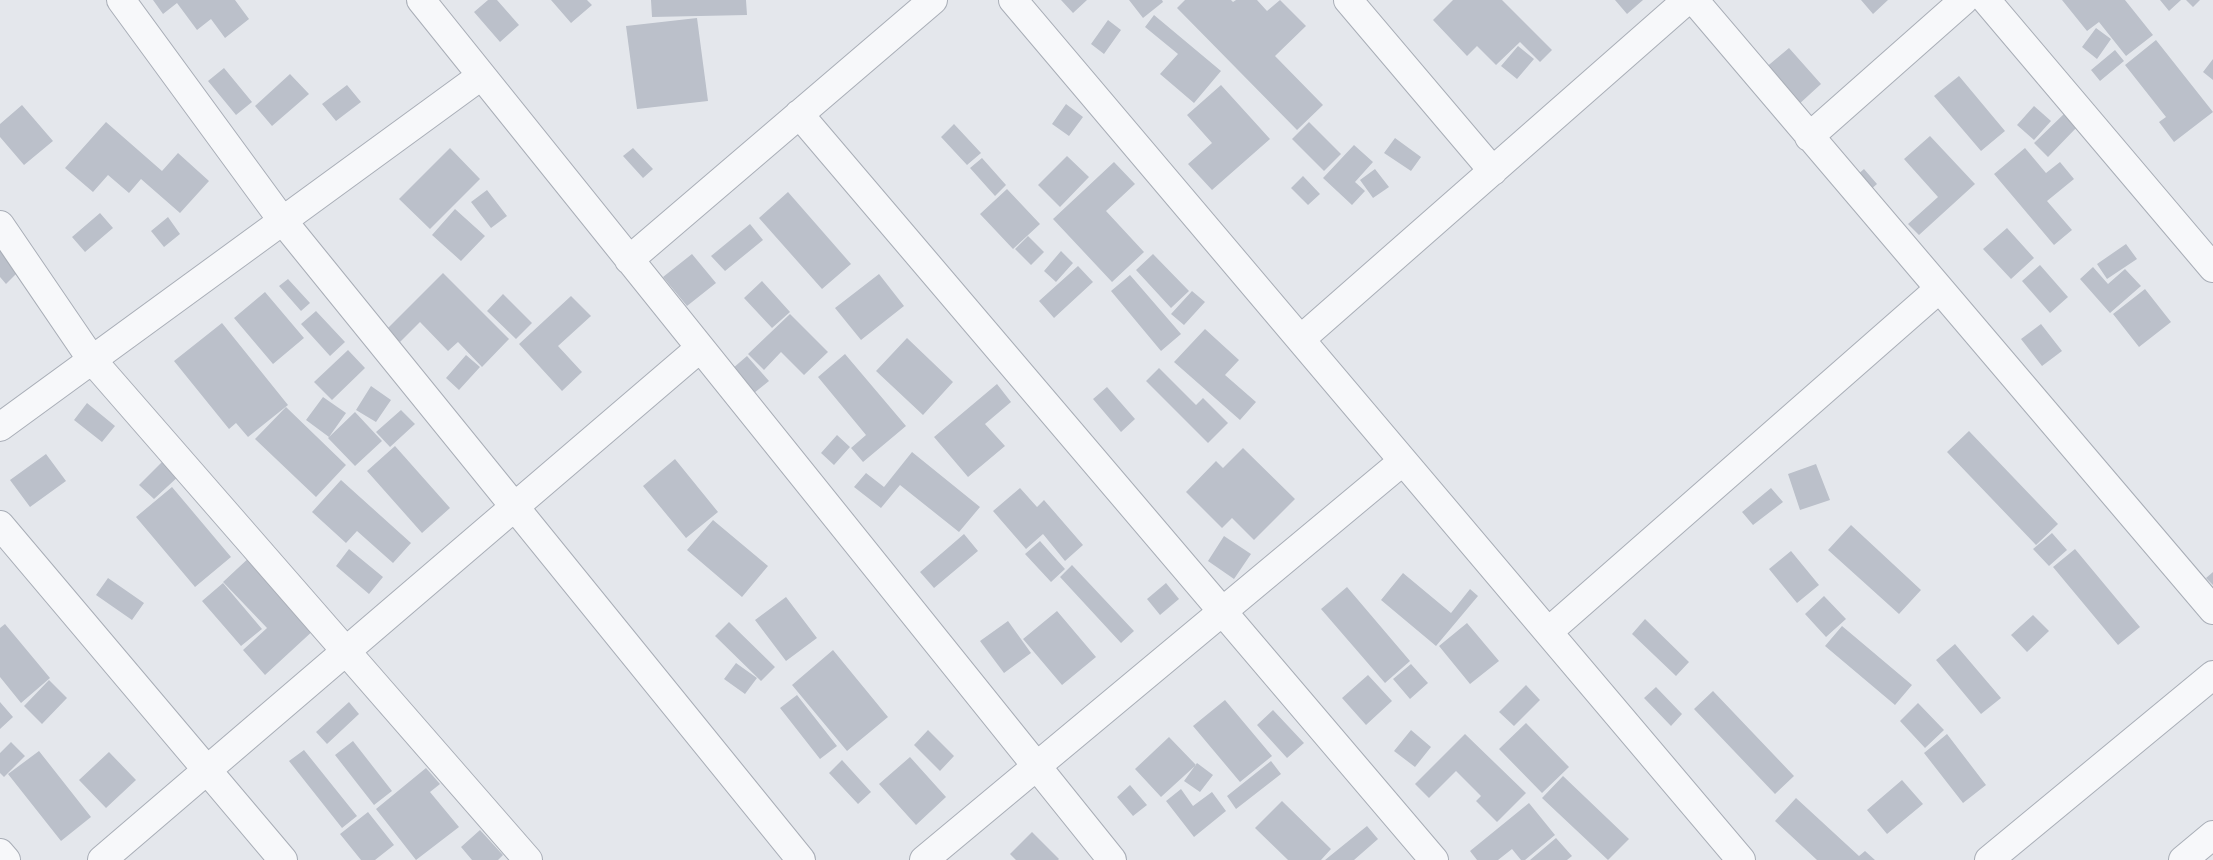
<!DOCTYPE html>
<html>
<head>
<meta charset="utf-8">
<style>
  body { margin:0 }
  canvas { display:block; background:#e4e7ec }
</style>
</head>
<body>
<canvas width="2213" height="860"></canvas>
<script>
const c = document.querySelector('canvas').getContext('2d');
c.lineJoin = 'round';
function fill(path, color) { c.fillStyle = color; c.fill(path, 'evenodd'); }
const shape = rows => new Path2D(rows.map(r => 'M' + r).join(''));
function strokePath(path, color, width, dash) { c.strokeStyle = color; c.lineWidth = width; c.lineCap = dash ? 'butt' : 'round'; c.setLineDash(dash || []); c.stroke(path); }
const building = shape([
  [153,0,235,0,249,19,225,38,211,19,197,30,177,3,163,14],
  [488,0,497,0,519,25,500,42,474,12],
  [551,0,587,0,592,5,571,23],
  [651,0,746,0,747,15,652,17],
  [1061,0,1087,0,1073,13],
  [1129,0,1162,0,1163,2,1143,18],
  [1185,0,1231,0,1233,2,1236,0,1257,0,1267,11,1280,0,1306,26,1275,56,1323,105,1297,130,1177,8],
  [1453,0,1502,0,1552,50,1540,62,1520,42,1496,65,1477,46,1467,56,1433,20],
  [1615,0,1643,0,1627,14],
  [1861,0,1888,0,1873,14],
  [2062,0,2125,0,2153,35,2126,56,2099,22,2087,31],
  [2160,0,2181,0,2169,11],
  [2186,0,2200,0,2193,7],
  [1154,15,1221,71,1194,103,1160,74,1178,54,1145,27],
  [697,18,708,101,637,109,626,26],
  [1108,20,1121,30,1104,54,1091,44],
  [2096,28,2111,39,2097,59,2082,47],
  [2156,40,2213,112,2174,142,2159,122,2166,117,2125,65],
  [1518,46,1534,59,1517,79,1501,66],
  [1789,48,1821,84,1797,106,1764,69],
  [2115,50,2124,61,2100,81,2091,70],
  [2213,59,2213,80,2203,72],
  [224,68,252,102,236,115,208,81],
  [290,74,309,94,272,126,255,106],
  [1959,76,2005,131,1981,151,1934,96],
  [347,85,361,102,336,121,322,104],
  [1221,85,1270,139,1212,190,1188,164,1212,143,1187,115],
  [1066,104,1083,117,1069,136,1052,124],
  [22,105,53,141,24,165,0,137,0,124],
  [2034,106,2051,121,2034,140,2017,125],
  [2066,112,2079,125,2048,157,2034,143],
  [106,122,162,171,178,153,209,181,180,213,141,179,129,193,108,175,93,192,65,168],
  [1309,122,1341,154,1324,171,1292,139],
  [954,124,981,153,967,165,941,137],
  [1930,136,1975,184,1919,235,1908,224,1938,197,1904,159],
  [1395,138,1421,157,1411,171,1384,153],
  [1354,145,1373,162,1355,182,1365,191,1352,205,1323,178],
  [450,148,480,179,430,229,399,199],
  [633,148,653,169,643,178,623,156],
  [2025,148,2046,173,2060,162,2074,179,2047,201,2072,230,2054,245,1994,174],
  [1067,156,1089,177,1060,207,1038,185],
  [982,158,1006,185,995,196,970,168],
  [1114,162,1135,184,1106,211,1144,252,1112,282,1053,219],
  [1375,169,1389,187,1373,198,1360,180],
  [1864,169,1877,184,1854,204,1841,189],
  [1303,176,1320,194,1308,205,1291,188],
  [1007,189,1040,224,1013,249,980,214],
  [487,190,507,216,491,228,471,202],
  [788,192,851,264,822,289,759,218],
  [455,209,485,236,461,261,432,235],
  [100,213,113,228,85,252,72,237],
  [168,217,180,234,164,247,151,231],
  [750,224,763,240,725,271,711,256],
  [2007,228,2034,258,2011,279,1983,249],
  [1028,236,1044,252,1031,265,1015,249],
  [0,244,22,268,6,284,0,277],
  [2126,244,2137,259,2107,279,2097,264],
  [1061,251,1073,263,1056,282,1044,271],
  [692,254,716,283,687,306,663,277],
  [1153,254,1189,291,1171,308,1136,270],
  [2040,265,2068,297,2050,313,2022,281],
  [1078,266,1093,282,1054,318,1039,301],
  [2093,267,2108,284,2125,269,2141,286,2110,313,2080,279],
  [443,273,509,339,482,367,458,342,448,351,420,322,400,342,387,329],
  [879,274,904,306,861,340,835,308],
  [1130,275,1181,334,1161,351,1111,291],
  [288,279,310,303,301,311,279,286],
  [762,281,790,312,772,328,744,298],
  [2145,289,2171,322,2139,347,2113,314],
  [1192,291,1205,302,1184,325,1171,314],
  [265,292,304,338,273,364,234,318],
  [503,294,532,323,516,339,487,311],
  [571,296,591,316,558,346,582,372,562,391,519,344],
  [316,311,345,342,330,356,301,324],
  [790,314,828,352,804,375,781,352,764,370,748,354],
  [222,323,288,405,248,437,236,423,229,429,174,361],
  [2041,324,2062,351,2042,366,2021,339],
  [1205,329,1239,360,1225,375,1256,402,1240,420,1174,362],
  [907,338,953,382,923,415,876,371],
  [348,350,365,368,332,400,314,382],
  [845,354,906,426,863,462,851,448,866,435,818,377],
  [466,355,480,367,459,390,446,378],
  [747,356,769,381,754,393,732,369],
  [1159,368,1196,405,1203,398,1228,423,1208,443,1146,381],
  [997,384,1011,402,985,424,1005,446,968,477,934,437],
  [371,386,391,400,376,422,356,410],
  [1107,387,1135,419,1121,432,1093,399],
  [323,397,346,413,329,437,306,420],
  [87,403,115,426,102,442,74,420],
  [286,407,346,465,316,497,255,439],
  [401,410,415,424,390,447,376,432],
  [355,412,382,441,355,466,328,438],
  [1969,431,2058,524,2036,545,1947,452],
  [837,435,850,447,834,465,821,453],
  [395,446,450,508,422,533,367,471],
  [1243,448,1295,499,1254,540,1232,518,1222,528,1186,492,1216,461,1223,468],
  [912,452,980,507,959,532,900,485,881,508,854,487,866,473,884,487],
  [46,454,66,481,30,507,10,480],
  [166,458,181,474,154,499,139,485],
  [675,459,718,512,686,538,643,486],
  [1816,464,1830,500,1800,510,1788,474],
  [341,480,411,543,393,563,357,531,346,543,312,512],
  [172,487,231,557,195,587,136,517],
  [1020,488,1037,507,1044,500,1083,545,1065,561,1043,534,1026,549,993,511],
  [1771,488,1783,502,1753,525,1742,512],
  [713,520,768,566,742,597,687,550],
  [1851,525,1921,590,1899,614,1828,550],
  [2052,533,2067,550,2049,566,2033,549],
  [964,534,978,551,934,588,920,572],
  [1224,536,1251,554,1234,579,1208,561],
  [1040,541,1065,569,1051,582,1025,554],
  [349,549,383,577,369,594,336,566],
  [2075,549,2140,627,2118,645,2053,567],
  [1791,551,1819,585,1797,603,1769,569],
  [252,555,316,628,265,675,243,650,267,628,223,582],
  [1072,565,1134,631,1121,643,1060,577],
  [2213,572,2213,585,2206,578],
  [1403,573,1451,613,1470,589,1478,596,1436,646,1381,600],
  [108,578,144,603,132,620,96,595],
  [223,583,262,629,241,646,202,601],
  [1166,583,1179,599,1160,615,1147,599],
  [1347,587,1410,661,1385,683,1321,609],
  [1824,596,1846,619,1826,637,1805,614],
  [786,597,817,638,786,661,755,620],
  [1057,611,1096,657,1062,685,1023,639],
  [2033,615,2049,631,2027,652,2011,635],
  [1645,619,1689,662,1676,676,1632,634],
  [1008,621,1031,653,1004,673,980,641],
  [729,622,775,667,761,681,715,636],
  [1467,623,1499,661,1470,684,1439,646],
  [5,624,50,678,21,703,0,677,0,628],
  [1842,626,1912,685,1895,705,1825,646],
  [1955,644,2001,698,1981,714,1936,660],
  [833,650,888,717,847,751,792,685],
  [736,663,757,678,745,694,724,679],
  [1411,664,1428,683,1410,699,1393,679],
  [1368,675,1392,701,1366,725,1342,698],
  [49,680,67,698,42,724,24,706],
  [1526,685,1540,700,1514,726,1499,712],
  [1656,687,1682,714,1671,726,1644,698],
  [1713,691,1794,776,1775,794,1694,709],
  [797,695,837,746,820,759,780,708],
  [1225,700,1272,756,1240,782,1193,726],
  [0,702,13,717,0,729],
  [349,702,359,714,327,744,316,732],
  [1918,703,1944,730,1925,748,1900,721],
  [1273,710,1304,743,1287,758,1257,725],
  [1526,723,1569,767,1542,793,1499,749],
  [928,730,954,756,940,771,914,745],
  [1411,730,1431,747,1415,767,1394,751],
  [1465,734,1526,793,1497,822,1476,801,1481,796,1456,771,1429,798,1415,784],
  [1947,734,1986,785,1963,803,1924,753],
  [1169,737,1196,765,1161,797,1135,769],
  [353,741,392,791,374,805,335,755],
  [11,742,25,756,4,777,0,773,0,753],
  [304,750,357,816,342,828,289,761],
  [39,751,91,817,61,841,8,774],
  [109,752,136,780,106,808,79,780],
  [910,757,946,797,916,825,879,784],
  [842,760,871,792,858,804,829,773],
  [1271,761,1281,774,1236,809,1227,796],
  [1197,763,1213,775,1200,792,1184,781],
  [426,768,440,784,430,792,459,827,416,860,376,809],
  [1563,776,1629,839,1608,860,1542,798],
  [1902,780,1923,804,1887,834,1867,810],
  [1130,785,1147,805,1133,816,1117,797],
  [1181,789,1193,806,1212,792,1226,811,1194,837,1166,801],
  [1796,798,1859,856,1865,851,1875,860,1817,860,1775,821],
  [1282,801,1331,849,1321,860,1288,860,1255,828],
  [1529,803,1555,835,1525,860,1521,860,1512,849,1498,860,1477,860,1470,851],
  [368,812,394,845,375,860,361,860,340,834],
  [1367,826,1378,839,1354,860,1325,860],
  [480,830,503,855,498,860,472,860,461,847],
  [1032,832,1059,859,1058,860,1016,860,1010,854],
  [1556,838,1572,856,1567,860,1530,860]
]);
const minor = shape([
  [121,0,282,220,801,860],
  [421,0,1112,860],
  [1013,0,1741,860],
  [1348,0,1493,171],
  [1694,0,2213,610],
  [1986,0,2213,268],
  [799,114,1434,860],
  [1809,137,1964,0],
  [0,225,92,360,528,860],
  [629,260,933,0],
  [1301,339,1687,0],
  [0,427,481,76],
  [0,525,283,860],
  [1548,632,1939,289],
  [0,853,6,860],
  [102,860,700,348],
  [924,860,1403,461],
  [2183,860,2213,835]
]);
const tertiary = shape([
  [1989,860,2213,675]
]);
fill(building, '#bbc0ca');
strokePath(minor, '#a9aeb7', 30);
strokePath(tertiary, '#a9aeb7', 30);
strokePath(minor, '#f7f8fa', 28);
strokePath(tertiary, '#f7f8fa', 28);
</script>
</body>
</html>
